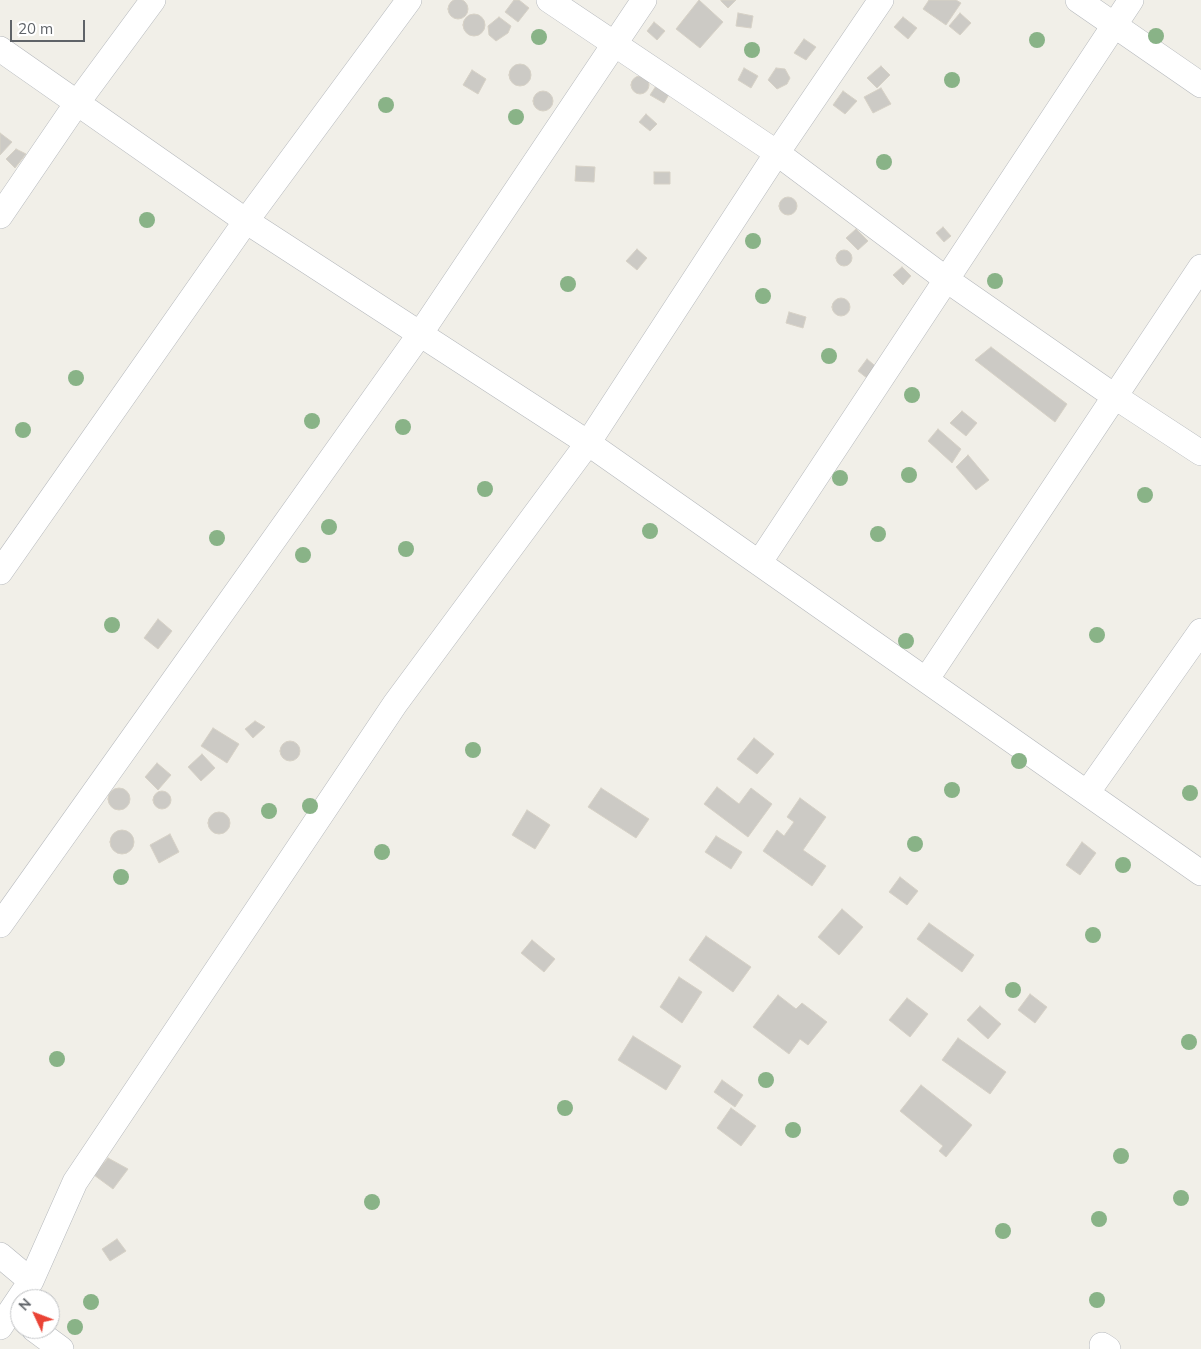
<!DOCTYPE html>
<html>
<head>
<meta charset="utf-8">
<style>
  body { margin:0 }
  #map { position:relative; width:1201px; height:1349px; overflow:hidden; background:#f1efe8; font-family:Mulish,sans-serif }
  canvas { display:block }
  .north { position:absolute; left:10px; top:1289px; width:50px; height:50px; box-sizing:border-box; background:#fff; border:1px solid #bfc1c3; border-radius:50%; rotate:313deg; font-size:14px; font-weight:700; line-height:20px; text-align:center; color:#5f6368 }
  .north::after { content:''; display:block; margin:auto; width:18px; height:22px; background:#ea4335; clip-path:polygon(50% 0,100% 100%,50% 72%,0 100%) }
  .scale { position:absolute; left:10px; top:20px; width:75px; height:22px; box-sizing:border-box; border:2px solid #5f6368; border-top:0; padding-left:6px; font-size:15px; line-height:18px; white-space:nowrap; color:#5f6368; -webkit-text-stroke:4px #fff; paint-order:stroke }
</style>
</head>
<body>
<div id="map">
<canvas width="1201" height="1349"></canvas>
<div class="north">N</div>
<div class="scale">20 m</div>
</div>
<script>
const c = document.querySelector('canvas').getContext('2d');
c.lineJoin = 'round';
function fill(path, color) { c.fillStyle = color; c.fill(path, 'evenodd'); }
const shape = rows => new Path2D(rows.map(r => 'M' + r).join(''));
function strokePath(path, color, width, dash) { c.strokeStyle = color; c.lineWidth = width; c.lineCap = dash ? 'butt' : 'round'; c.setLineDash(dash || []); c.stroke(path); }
const building = shape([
  '448 9a10 10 0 1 1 20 0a10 10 0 1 1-20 0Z',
  [514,0,519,0,529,8,518,22,505,12,514,0],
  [699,0,723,22,700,48,676,29,699,0],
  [721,0,736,0,728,8,721,1,721,0],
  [929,0,956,0,961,3,946,25,923,9,929,0],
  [738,13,753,16,751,28,736,26,738,13],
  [960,13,971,23,960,35,949,26,960,13],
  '463 25a11 11 0 1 1 22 0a11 11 0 1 1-22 0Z',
  [499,17,511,26,508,33,496,41,489,35,488,26,499,17],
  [903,17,917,28,908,39,894,27,903,17],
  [654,22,665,31,657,40,647,31,654,22],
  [804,39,816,47,806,60,794,53,804,39],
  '509 75a11 11 0 1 1 22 0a11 11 0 1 1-22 0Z',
  [881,66,890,75,877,88,867,78,881,66],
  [744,68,758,76,751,88,738,80,744,68],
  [776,68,785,69,790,78,787,84,777,89,768,80,776,68],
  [472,70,486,79,478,94,463,85,472,70],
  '631 85a9 9 0 1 1 18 0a9 9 0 1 1-18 0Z',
  [658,83,671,91,664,103,650,95,658,83],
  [881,88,891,104,873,113,864,97,881,88],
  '533 101a10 10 0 1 1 20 0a10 10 0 1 1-20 0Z',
  [843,91,857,101,845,114,833,105,843,91],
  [646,114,657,124,650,131,639,122,646,114],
  [0,133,12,142,0,155,0,133],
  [16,149,26,154,15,168,6,159,16,149],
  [576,166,595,167,594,182,575,181,576,166],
  [654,172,670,172,670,184,654,184,654,172],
  '779 206a9 9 0 1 1 18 0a9 9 0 1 1-18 0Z',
  [943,227,951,236,944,242,936,233,943,227],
  [856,229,868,241,858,250,846,238,856,229],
  [637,249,647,258,637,270,626,261,637,249],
  '836 258a8 8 0 1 1 16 0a8 8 0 1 1-16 0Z',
  [902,267,911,276,903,285,893,275,902,267],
  '832 307a9 9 0 1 1 18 0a9 9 0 1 1-18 0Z',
  [789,312,806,317,803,328,786,323,789,312],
  [991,347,1067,404,1055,422,975,360,991,347],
  [867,359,880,370,872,382,858,371,867,359],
  [962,411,977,423,966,436,950,423,962,411],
  [938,429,961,449,952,463,928,441,938,429],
  [968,455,989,480,976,490,956,467,968,455],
  [158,619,172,631,158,649,144,638,158,619],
  [255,721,265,727,253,738,245,729,255,721],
  [213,728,239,744,227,763,201,746,213,728],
  [754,738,774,754,757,774,737,759,754,738],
  '280 751a10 10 0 1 1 20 0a10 10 0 1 1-20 0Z',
  [202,754,215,768,201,781,188,767,202,754],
  [157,763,171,775,158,790,145,777,157,763],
  [717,787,739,804,751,788,772,804,748,837,704,804,717,787],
  [601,788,649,819,636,838,588,807,601,788],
  '108 799a11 11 0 1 1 22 0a11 11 0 1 1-22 0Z',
  '153 800a9 9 0 1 1 18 0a9 9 0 1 1-18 0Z',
  [800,798,826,817,803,850,826,866,812,886,763,851,777,830,784,836,794,822,787,817,800,798],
  [527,810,550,825,535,849,512,835,527,810],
  '208 823a11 11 0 1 1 22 0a11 11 0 1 1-22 0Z',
  '110 842a12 12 0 1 1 24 0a12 12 0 1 1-24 0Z',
  [170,834,179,852,159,863,150,845,170,834],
  [716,836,742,852,731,869,705,852,716,836],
  [1082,842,1096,853,1080,875,1066,865,1082,842],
  [900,877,918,891,907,905,889,892,900,877],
  [842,909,863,927,839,955,818,937,842,909],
  [929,923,974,955,962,972,917,939,929,923],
  [706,936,751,967,733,992,689,960,706,936],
  [532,940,555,959,544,972,521,953,532,940],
  [679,977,702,992,682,1023,660,1007,679,977],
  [1030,994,1047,1007,1035,1023,1018,1010,1030,994],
  [778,995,796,1009,802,1003,827,1022,808,1045,800,1039,789,1054,753,1027,778,995],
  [907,998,928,1014,910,1037,889,1020,907,998],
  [980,1006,1001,1024,988,1039,967,1020,980,1006],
  [633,1036,681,1066,666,1090,618,1060,633,1036],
  [958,1038,1006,1072,990,1094,942,1060,958,1038],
  [722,1080,743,1095,735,1107,714,1092,722,1080],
  [921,1085,972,1125,946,1157,939,1151,943,1146,900,1111,921,1085],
  [731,1108,756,1126,741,1146,717,1128,731,1108],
  [108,1158,128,1169,113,1189,94,1175,108,1158],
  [117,1239,126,1251,110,1261,102,1249,117,1239]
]);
const minor = shape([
  [549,0,777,153,947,280,1114,396,1201,453],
  [1078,0,1201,85],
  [0,49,246,221,588,443,1201,873],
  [0,216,77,103,153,0],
  [759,563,1131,0],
  [0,572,246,221,409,0],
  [926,680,1201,267],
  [1087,793,1201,631],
  [0,925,420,334,644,0],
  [0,1255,31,1281],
  [0,1327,31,1281,75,1182,395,704,588,443,777,153,881,0],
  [34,1329,61,1349],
  [1102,1345,1108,1349]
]);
const trees = [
  [1156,36],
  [539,37],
  [1037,40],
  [752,50],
  [952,80],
  [386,105],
  [516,117],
  [884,162],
  [147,220],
  [753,241],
  [995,281],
  [568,284],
  [763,296],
  [829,356],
  [76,378],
  [912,395],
  [312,421],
  [403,427],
  [23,430],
  [909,475],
  [840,478],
  [485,489],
  [1145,495],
  [329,527],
  [650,531],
  [878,534],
  [217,538],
  [406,549],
  [303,555],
  [112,625],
  [1097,635],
  [906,641],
  [473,750],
  [1019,761],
  [952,790],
  [1190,793],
  [310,806],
  [269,811],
  [915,844],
  [382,852],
  [1123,865],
  [121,877],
  [1093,935],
  [1013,990],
  [1189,1042],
  [57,1059],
  [766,1080],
  [565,1108],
  [793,1130],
  [1121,1156],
  [1181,1198],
  [372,1202],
  [1099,1219],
  [1003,1231],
  [1097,1300],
  [91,1302],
  [75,1327]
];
fill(building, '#cccac5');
strokePath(building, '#d6d1c6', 1);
strokePath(minor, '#b5b8bc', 26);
strokePath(minor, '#fff', 25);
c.fillStyle = '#89b387';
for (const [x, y] of trees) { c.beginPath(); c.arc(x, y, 8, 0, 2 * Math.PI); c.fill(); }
</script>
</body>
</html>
